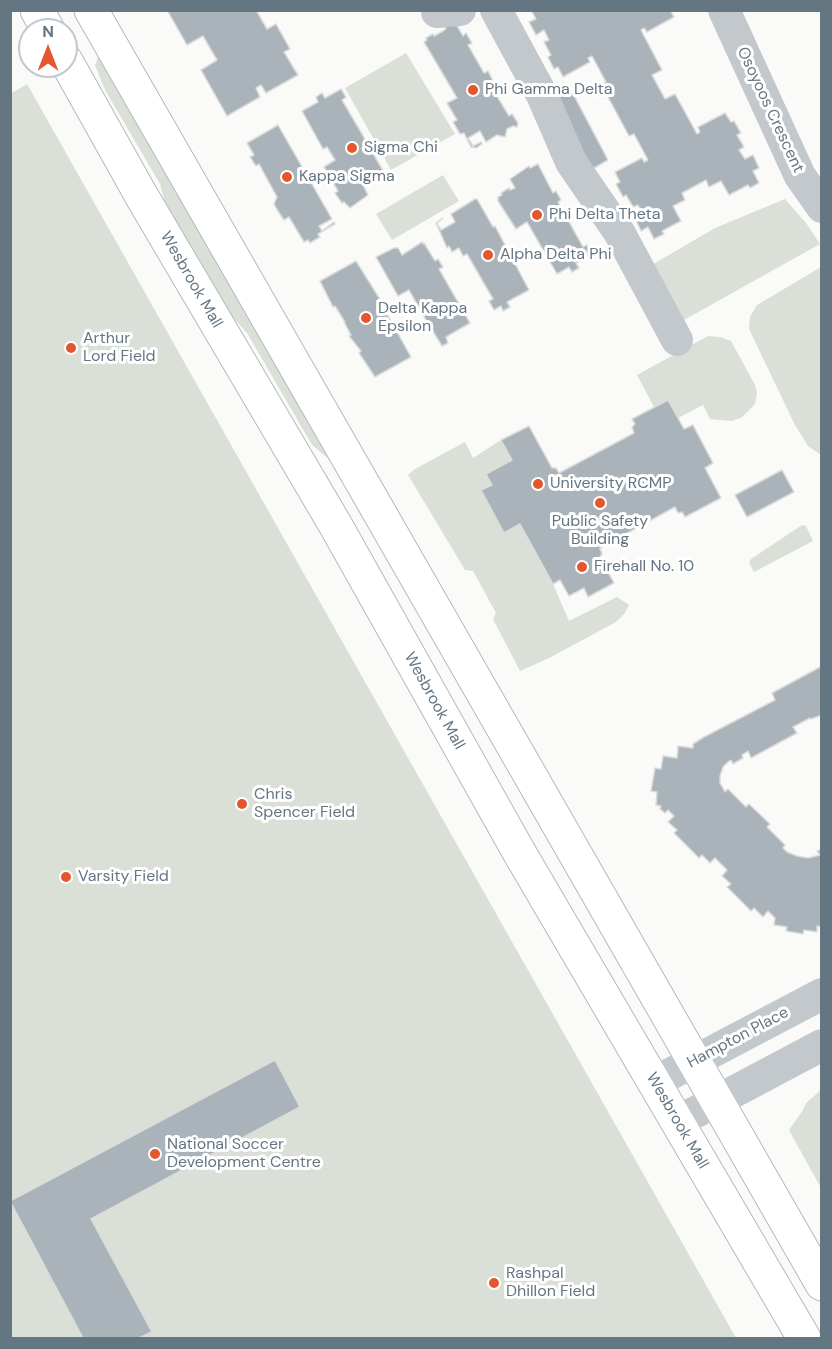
<!DOCTYPE html>
<html>
<head>
<meta charset="utf-8">
<style>
  body { margin:0 }
  #map { position:relative; width:832px; height:1349px; overflow:hidden; background:#fafaf8; font-family:"DM Sans",sans-serif }
  canvas { display:block }
  .frame { position:absolute; inset:0; border:12px solid #657683; pointer-events:none }
  .north { position:absolute; left:18px; top:18px; width:60px; height:60px; box-sizing:border-box; background:#fff; border:2px solid #c1c8cd; border-radius:50%; rotate:0deg; font-size:16px; font-weight:700; line-height:24px; text-align:center; color:#657683 }
  .north::after { content:''; display:block; margin:auto; width:21px; height:27px; background:#e4572e; clip-path:polygon(50% 0,100% 100%,50% 72%,0 100%) }
</style>
</head>
<body>
<div id="map">
<canvas width="832" height="1349"></canvas>
<div class="frame"></div>
<div class="north">N</div>
</div>
<script>
const c = document.querySelector('canvas').getContext('2d');
c.lineJoin = 'round';
function fill(path, color) { c.fillStyle = color; c.fill(path, 'evenodd'); }
const shape = rows => new Path2D(rows.map(r => 'M' + r).join(''));
function strokePath(path, color, width, dash) { c.strokeStyle = color; c.lineWidth = width; c.lineCap = dash ? 'butt' : 'round'; c.setLineDash(dash || []); c.stroke(path); }
function write(font, color, halo, rows, align = 'center') {
  c.font = font + ' "DM Sans",sans-serif'; c.lineWidth = 6; c.setLineDash([]); c.textBaseline = 'middle'; c.strokeStyle = halo; c.fillStyle = color; for (const [text, x, y, turn = 0] of rows) {
    c.save(); c.translate(x, y); c.rotate((+turn || 0) * Math.PI / 180); c.textAlign = isNaN(turn) ? turn : align; if (halo) c.strokeText(text, 0, 0); c.fillText(text, 0, 0); c.restore();
  }
}
const green = shape([
  [100,53,340,463,329,459,312,445,247,333,205,286,171,227,160,184,105,90,95,65],
  [406,53,455,134,391,170,345,88],
  [27,84,736,1338,11,1338,10,94],
  [443,175,459,201,392,240,376,214],
  [785,199,806,223,820,244,675,325,645,269,715,228],
  [821,267,821,455,808,446,795,425,749,329,750,317,757,305],
  [708,336,720,337,731,341,755,385,757,393,755,404,741,418,731,421,710,419,703,405,678,418,668,400,654,407,637,375],
  [501,440,512,460,486,474,492,485,481,490,505,532,520,524,553,584,569,621,617,597,629,605,624,614,616,622,549,658,520,671,493,619,496,613,473,571,465,570,408,475,415,469,465,442,473,458],
  [802,525,806,526,813,541,754,572,749,563,751,559],
  [821,1090,821,1188,789,1130,803,1110,806,1103]
]);
const building = shape([
  [167,10,256,10,267,29,276,24,290,49,284,52,298,75,266,93,261,85,256,88,260,97,227,116,201,70,217,60,203,36,187,45,167,10],
  [531,10,670,10,674,17,647,32,644,28,641,30,662,70,652,75,665,99,675,94,697,134,700,132,698,127,725,113,731,122,734,121,741,133,737,135,744,147,739,150,745,159,753,155,759,168,753,171,759,183,750,188,748,185,729,195,721,181,709,187,706,180,682,193,685,200,673,206,681,221,662,231,664,234,654,239,648,227,641,231,635,218,643,214,638,205,633,207,626,195,623,197,616,184,620,182,615,172,642,158,644,162,648,160,634,134,629,136,601,84,606,82,592,56,588,58,590,62,563,77,558,67,554,69,548,57,551,55,544,42,549,40,544,30,536,35,529,22,536,19,531,10],
  [452,23,456,24,463,36,466,33,472,43,468,45,484,73,488,71,493,81,489,83,509,116,512,114,518,123,517,127,513,126,507,129,505,137,497,135,486,142,480,131,468,138,473,146,481,142,482,144,476,148,471,147,464,133,460,134,453,122,457,120,447,103,457,98,424,42,427,40,426,38,433,34,434,36,443,31,446,29,445,27,452,23],
  [570,88,608,160,589,171,550,99,570,88],
  [341,89,346,97,342,100,369,146,373,144,377,152,374,155,385,174,383,176,384,178,364,187,368,195,350,208,344,202,342,203,335,193,338,191,324,167,335,160,327,147,323,149,302,111,318,102,316,97,322,93,325,98,341,89],
  [278,125,332,219,319,226,322,231,334,222,335,224,318,234,320,237,310,243,308,240,304,242,289,217,284,220,278,211,274,204,277,197,259,164,256,166,250,157,254,155,247,143,278,125],
  [538,164,553,193,556,191,561,200,558,202,583,247,587,245,592,254,576,263,579,268,572,272,569,267,557,274,527,222,516,229,498,201,498,197,502,195,501,193,509,188,510,190,515,188,510,179,529,166,530,168,538,164],
  [475,199,477,199,493,227,495,226,529,290,507,302,510,307,503,311,501,306,494,310,489,301,493,299,467,254,463,256,459,248,452,252,449,246,447,248,436,223,443,218,437,223,441,230,455,222,451,214,475,199],
  [422,242,423,244,424,243,435,261,438,259,443,267,439,269,470,323,446,337,448,343,442,346,431,328,427,330,423,322,426,320,409,290,398,296,376,257,394,248,398,248,402,255,422,242],
  [356,261,383,304,382,305,411,357,375,377,359,353,361,351,349,336,351,335,344,322,345,322,335,306,333,307,320,281,356,261],
  [668,400,684,429,693,425,713,463,705,468,721,498,685,517,682,512,678,513,675,507,600,548,602,554,600,557,614,583,588,597,584,588,569,596,560,580,553,584,520,524,504,533,481,490,492,485,486,474,512,460,501,440,529,426,552,468,556,468,559,473,634,433,632,427,635,424,632,419,668,400],
  [782,470,794,492,747,517,735,495,782,470],
  [822,666,822,715,811,719,810,718,793,727,797,733,751,758,748,751,742,755,743,758,733,764,731,760,728,762,723,767,720,776,720,783,725,792,728,789,746,807,749,804,770,824,767,827,785,845,783,848,787,852,797,856,808,858,820,855,817,851,822,849,822,927,817,926,817,932,804,930,803,934,786,931,787,927,774,925,775,918,768,911,763,917,754,908,751,911,727,887,731,884,722,876,727,870,715,858,710,863,702,855,699,858,674,833,677,830,668,822,674,816,668,810,665,813,660,809,661,806,656,805,657,792,651,791,655,768,661,769,663,756,677,758,678,746,693,748,693,744,704,737,775,700,772,693,822,666],
  [275,1060,300,1107,91,1219,152,1332,139,1338,83,1338,10,1201,275,1060]
]);
const minor = shape([
  [496,10,542,95,571,162,619,232,677,340],
  [724,10,800,176,822,207],
  [437,12,460,10],
  [655,1082,822,994],
  [677,1122,822,1045]
]);
const major = shape([
  [37,10,48,30],
  [91,10,822,1284],
  [66,61,141,195,336,526,519,852,804,1338]
]);
const markers = [
  [473,90,6,"#e4572e"],
  [352,148,6,"#e4572e"],
  [287,177,6,"#e4572e"],
  [537,215,6,"#e4572e"],
  [488,255,6,"#e4572e"],
  [366,318,6,"#e4572e"],
  [71,348,6,"#e4572e"],
  [538,484,6,"#e4572e"],
  [600,503,6,"#e4572e"],
  [582,567,6,"#e4572e"],
  [242,804,6,"#e4572e"],
  [66,877,6,"#e4572e"],
  [155,1154,6,"#e4572e"],
  [494,1283,6,"#e4572e"]
];
const poiNames = [
  ["Phi Gamma Delta",485,90],
  ["Sigma Chi",364,148],
  ["Kappa Sigma",299,177],
  ["Phi Delta Theta",549,215],
  ["Alpha Delta Phi",500,255],
  ["Delta Kappa",378,309],
  ["Epsilon",378,327],
  ["Arthur",83,339],
  ["Lord Field",83,357],
  ["University RCMP",550,484],
  ["Public Safety",600,522,"center"],
  ["Building",600,540,"center"],
  ["Firehall No. 10",594,567],
  ["Chris",254,795],
  ["Spencer Field",254,813],
  ["Varsity Field",78,877],
  ["National Soccer",167,1145],
  ["Development Centre",167,1163],
  ["Rashpal",506,1274],
  ["Dhillon Field",506,1292]
];
const streetNames = [
  ["Osoyoos Crescent",770,110,65],
  ["Wesbrook Mall",191,280,60],
  ["Wesbrook Mall",434,701,61],
  ["Hampton Place",738,1038,-28],
  ["Wesbrook Mall",677,1121,60]
];
fill(green, '#dadfd7');
fill(building, '#aab3b9');
strokePath(building, '#dcdcda', 1.5);
strokePath(major, '#b5babe', 35);
strokePath(minor, '#c3c8cc', 32);
strokePath(major, '#fff', 33);
for (const [x, y, r, color] of markers) { const dot = new Path2D(); dot.arc(x, y, r, 0, 2 * Math.PI); c.fillStyle = color; c.fill(dot); strokePath(dot, '#fff', 2); }
write('16px', '#657683', '#fff', poiNames, 'left');
write('16px', '#657683', '#fff', streetNames);
</script>
</body>
</html>
